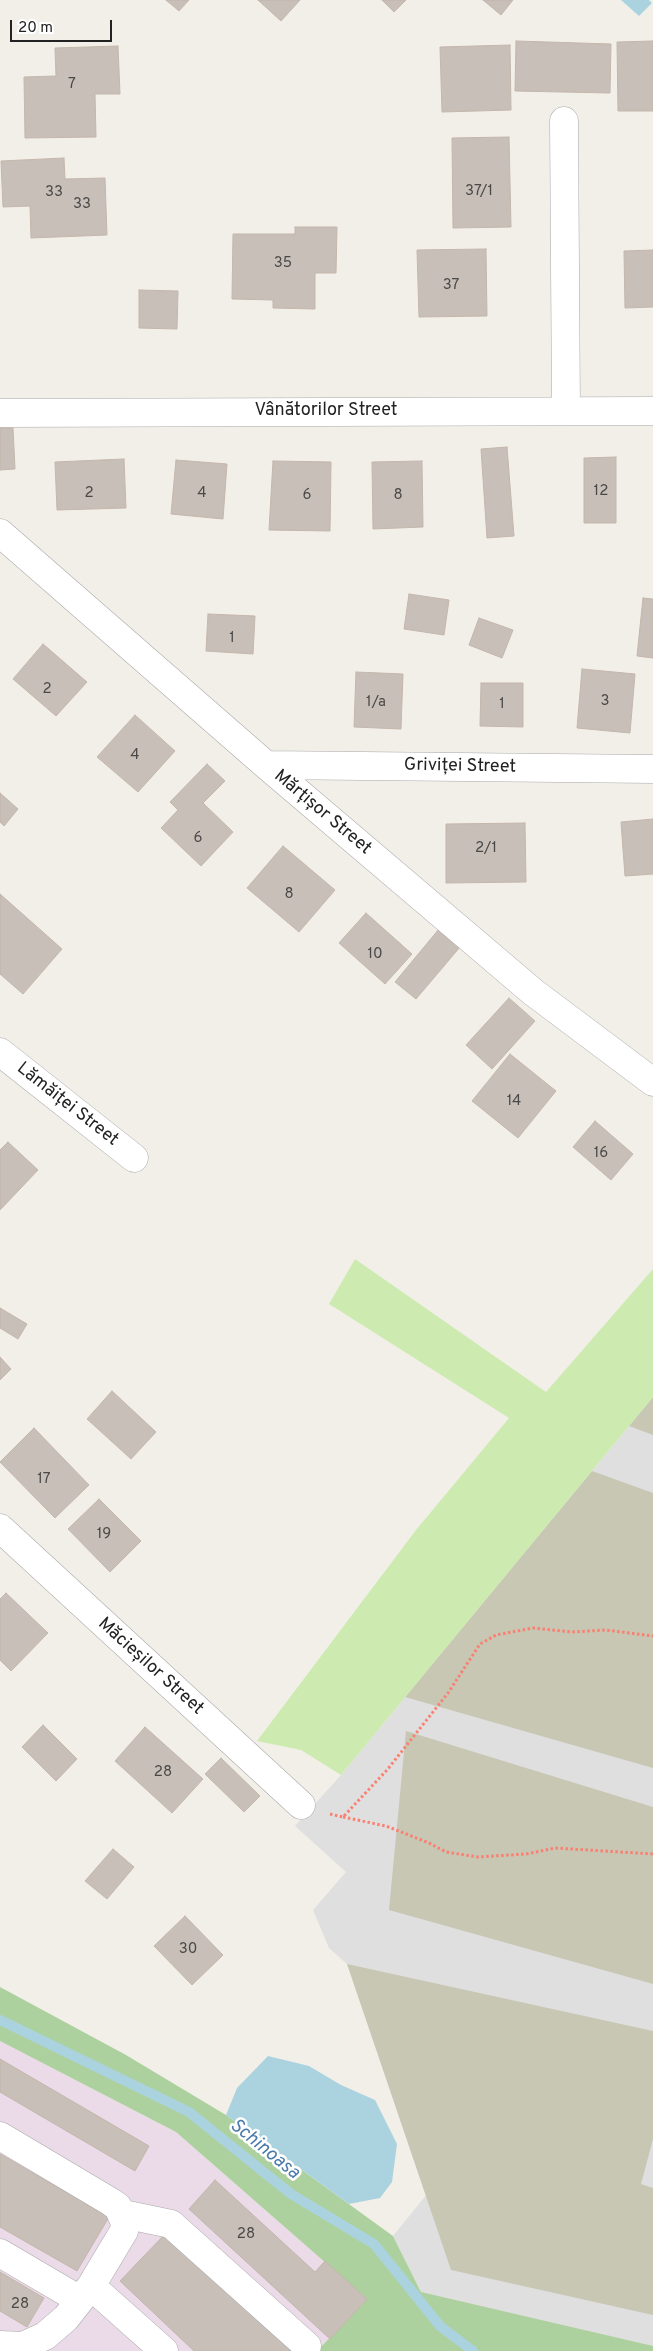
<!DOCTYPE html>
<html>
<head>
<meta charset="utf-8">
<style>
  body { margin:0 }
  #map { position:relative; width:653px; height:2351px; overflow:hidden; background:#f2efe9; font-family:Overpass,sans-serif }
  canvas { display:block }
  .scale { position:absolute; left:10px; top:20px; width:102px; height:22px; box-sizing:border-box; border:2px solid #222; border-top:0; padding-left:6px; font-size:15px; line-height:18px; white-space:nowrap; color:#222; -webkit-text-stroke:4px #fff; paint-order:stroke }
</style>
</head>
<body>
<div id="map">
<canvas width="653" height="2351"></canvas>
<div class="scale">20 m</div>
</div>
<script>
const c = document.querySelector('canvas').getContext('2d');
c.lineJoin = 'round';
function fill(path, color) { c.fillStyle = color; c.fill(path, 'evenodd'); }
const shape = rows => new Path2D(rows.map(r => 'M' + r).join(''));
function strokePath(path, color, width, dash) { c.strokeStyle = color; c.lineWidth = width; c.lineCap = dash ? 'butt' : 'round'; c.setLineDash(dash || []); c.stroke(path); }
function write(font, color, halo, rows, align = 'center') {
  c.font = font + ' Overpass,sans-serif'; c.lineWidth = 5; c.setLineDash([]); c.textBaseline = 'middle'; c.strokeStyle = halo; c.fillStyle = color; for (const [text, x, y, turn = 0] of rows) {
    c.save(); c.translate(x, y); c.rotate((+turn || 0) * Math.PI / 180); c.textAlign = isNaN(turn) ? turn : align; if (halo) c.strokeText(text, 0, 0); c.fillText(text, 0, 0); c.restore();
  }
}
const residential = shape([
  [653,1397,653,2351,451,2351,393,2236,427,2194,347,1964,329,1948,313,1910,346,1872,295,1826,341,1775]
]);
const industrial = shape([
  [0,2041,176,2132,367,2299,317,2351,0,2351]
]);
const construction = shape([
  [653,1397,653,1435,629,1426],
  [592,1471,653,1493,653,1768,405,1697],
  [406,1731,653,1807,653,1984,389,1910],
  [347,1964,653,2031,653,2139,641,2184,653,2188,653,2315,451,2270]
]);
const grass = shape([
  [355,1259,546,1392,653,1269,653,1397,341,1775,301,1750,257,1741,416,1530,509,1418,329,1304]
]);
const forest = shape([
  [0,1987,126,2055,226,2115,393,2236,421,2292,653,2346,653,2351,317,2351,367,2299,176,2132,0,2041]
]);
const water = shape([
  [621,0,649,0,652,3,639,16],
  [268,2056,309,2066,341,2085,375,2100,397,2144,392,2182,380,2198,349,2204,226,2115,237,2088]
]);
const stream = shape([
  [0,2020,189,2112,291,2194,374,2244,440,2326,473,2351]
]);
const building = shape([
  [166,0,189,0,179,11,166,0],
  [258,0,300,0,281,21,258,0],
  [382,0,406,0,394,12,382,0],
  [483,0,513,0,501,15,483,0],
  [516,41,611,44,610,93,515,91,516,41],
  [653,41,653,111,618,111,617,42,653,41],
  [510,45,511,110,442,112,440,47,510,45],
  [118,46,120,94,95,94,96,137,25,138,24,77,56,76,55,48,118,46],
  [509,137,511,227,453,228,452,138,509,137],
  [64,158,65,179,105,178,107,235,31,238,30,206,3,207,1,161,64,158],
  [295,227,337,227,336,273,315,273,315,309,273,308,273,300,232,299,233,234,295,234,295,227],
  [486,249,487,316,419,317,417,250,486,249],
  [653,250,653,307,625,308,624,251,653,250],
  [139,290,178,291,177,329,139,328,139,290],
  [0,428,13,428,15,469,0,470,0,428],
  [507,447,514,536,487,538,481,449,507,447],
  [616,457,616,523,584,523,584,458,616,457],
  [124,459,126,508,57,510,55,462,124,459],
  [176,460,227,464,223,519,171,514,176,460],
  [273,461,331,462,330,531,269,530,273,461],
  [422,461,423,527,373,529,372,462,422,461],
  [409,594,449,600,444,635,404,629,409,594],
  [643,598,653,599,653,658,637,656,643,598],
  [208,614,255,616,253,654,206,651,208,614],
  [479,618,513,630,502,658,469,645,479,618],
  [43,644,87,682,56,716,13,679,43,644],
  [582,669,635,674,630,733,577,728,582,669],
  [356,672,403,674,401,729,354,727,356,672],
  [481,683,523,683,523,727,480,726,481,683],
  [135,715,175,751,138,792,97,757,135,715],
  [207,764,225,781,203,803,233,832,201,866,161,828,178,810,170,802,207,764],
  [0,793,18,809,4,826,0,822,0,793],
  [653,819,653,874,625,876,621,822,653,819],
  [525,823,526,882,446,883,446,824,525,823],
  [283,846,335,890,299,932,247,888,283,846],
  [0,894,62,949,23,994,0,974,0,894],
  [366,913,412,954,385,984,339,943,366,913],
  [439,929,460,947,416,999,395,982,439,929],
  [509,998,535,1021,492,1069,466,1045,509,998],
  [510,1054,556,1091,518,1138,472,1101,510,1054],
  [595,1121,633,1154,611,1180,573,1147,595,1121],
  [8,1142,38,1170,0,1210,0,1150,8,1142],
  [0,1308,27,1324,18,1339,0,1328,0,1308],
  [0,1357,11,1369,0,1380,0,1357],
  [112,1391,156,1432,131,1459,87,1419,112,1391],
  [34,1428,89,1485,55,1518,0,1462,34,1428],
  [99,1499,141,1541,110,1572,68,1529,99,1499],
  [6,1593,48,1633,11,1671,0,1660,0,1599,6,1593],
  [43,1725,77,1759,56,1781,22,1747,43,1725],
  [145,1727,203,1779,172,1813,115,1761,145,1727],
  [221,1758,260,1796,244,1812,205,1774,221,1758],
  [113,1849,134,1867,107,1899,85,1881,113,1849],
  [185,1916,223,1955,192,1985,154,1946,185,1916],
  [0,2059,149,2146,135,2171,0,2092,0,2059],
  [0,2154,109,2217,77,2271,0,2227,0,2154],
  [215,2180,315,2272,325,2261,367,2299,330,2339,189,2209,215,2180],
  [166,2233,291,2351,194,2351,120,2281,166,2233],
  [0,2272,44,2298,27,2327,0,2311,0,2272]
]);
const path = shape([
  [330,1814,343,1817,387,1770,448,1693,480,1644,496,1635,533,1628,572,1632,606,1630,653,1636],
  [343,1817,386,1826,429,1843,446,1852,478,1857,526,1854,555,1848,653,1854]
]);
const minor = shape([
  [564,121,566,411],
  [0,413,653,411],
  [0,533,266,765,533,992,653,1082],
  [266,765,653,769],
  [0,1052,134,1158],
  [0,1528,301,1805],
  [0,2136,111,2202,118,2207,125,2223,124,2231,91,2286,66,2318,45,2336,23,2346,0,2345],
  [123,2214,171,2224,307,2346],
  [0,2253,80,2300],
  [91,2286,164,2351]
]);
const numberNames = [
  ["7",72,85],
  ["37/1",479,192],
  ["33",54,193],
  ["33",82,205],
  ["35",283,264],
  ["37",451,286],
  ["12",601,492],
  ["2",89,494],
  ["4",202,494],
  ["6",307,496],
  ["8",398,496],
  ["1",232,639],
  ["2",47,690],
  ["3",605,702],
  ["1/a",376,703],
  ["1",502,705],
  ["4",135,756],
  ["6",198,839],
  ["2/1",486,849],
  ["8",289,895],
  ["10",375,955],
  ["14",514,1102],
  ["16",601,1154],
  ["17",44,1480],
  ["19",104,1535],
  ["28",163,1773],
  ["30",188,1950],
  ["28",246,2235],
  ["28",20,2305]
];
const streetNames = [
  ["Vânătorilor Street",326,411],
  ["Griviței Street",460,767,1],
  ["Mărțișor Street",322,813,40],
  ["Lămăiței Street",67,1105,38],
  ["Măcieșilor Street",150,1667,42]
];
const waterNames = [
  ["Schinoasa",264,2150,39]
];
fill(residential, '#e0dfdf');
fill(industrial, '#ebdbe8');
fill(construction, '#c7c7b4');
fill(grass, '#cdebb0');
fill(forest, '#add19e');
fill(water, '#aad3df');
strokePath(stream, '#aad3df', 10);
fill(building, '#c7bfb8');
strokePath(building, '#c4b6ab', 1);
strokePath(minor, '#a9a9a9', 29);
strokePath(path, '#fa8072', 3, [2.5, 2.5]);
strokePath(minor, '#fff', 28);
write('15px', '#4b4948', null, numberNames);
write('18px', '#222', '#fff', streetNames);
write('italic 19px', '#4a7aab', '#fff', waterNames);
</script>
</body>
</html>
